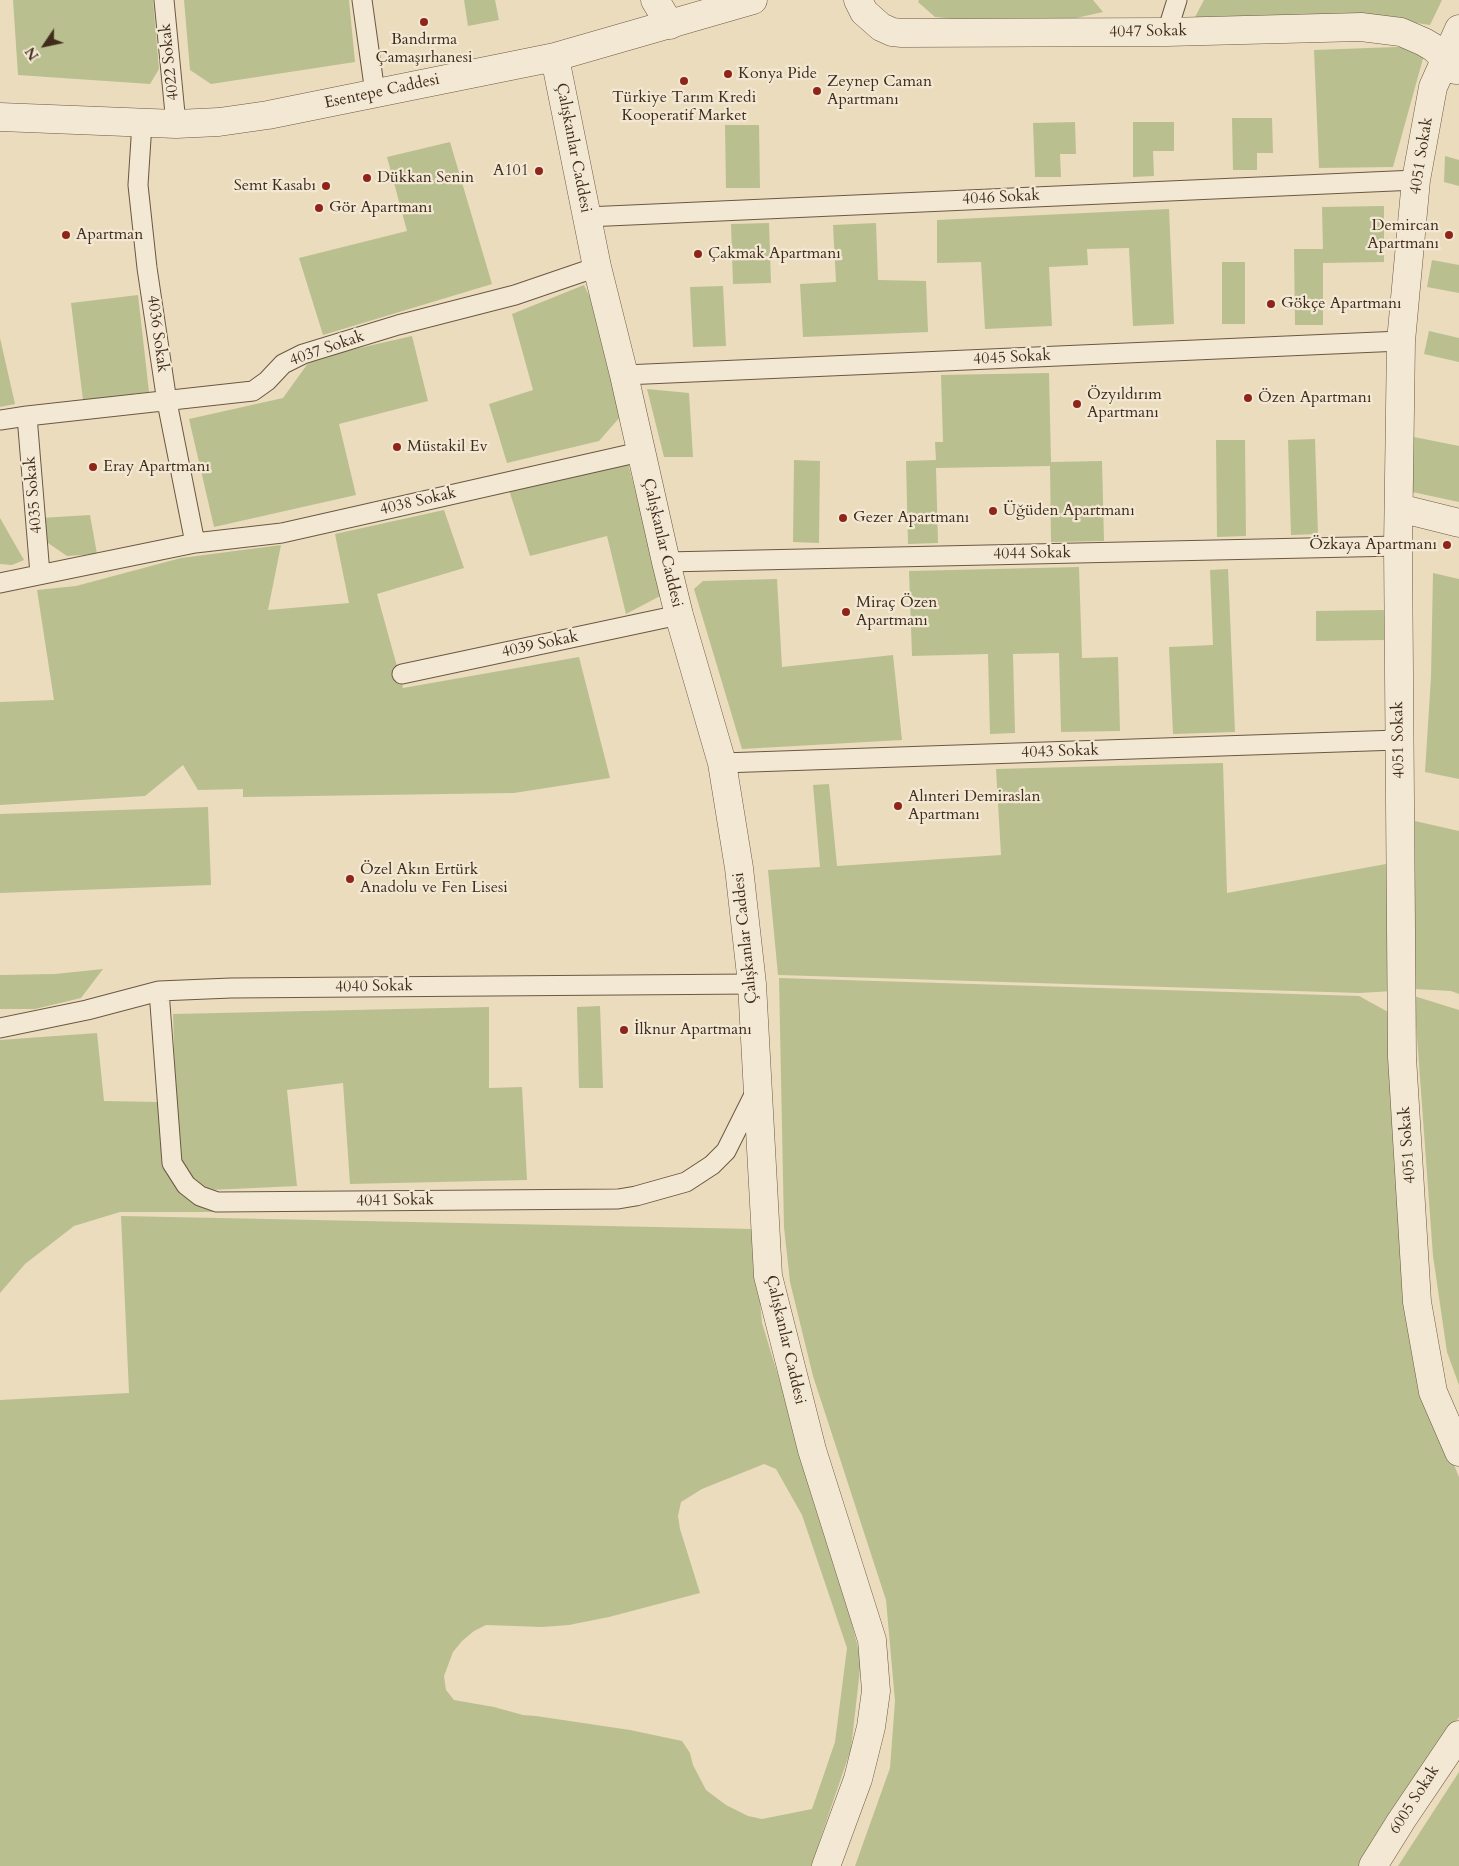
<!DOCTYPE html>
<html>
<head>
<meta charset="utf-8">
<style>
  body { margin:0 }
  #map { position:relative; width:1459px; height:1866px; overflow:hidden; background:#ebdcbd; font-family:Cardo,serif }
  canvas { display:block }
  .north { position:absolute; left:20px; top:20px; width:50px; height:50px; -webkit-text-stroke:4px #f2e8d4; paint-order:stroke; rotate:236deg; font-size:14px; font-weight:700; line-height:20px; text-align:center; color:#402c1a }
  .north::after { content:''; display:block; margin:auto; width:18px; height:22px; background:#402c1a; clip-path:polygon(50% 0,100% 100%,50% 72%,0 100%) }
</style>
</head>
<body>
<div id="map">
<canvas width="1459" height="1866"></canvas>
<div class="north">N</div>
</div>
<script>
const c = document.querySelector('canvas').getContext('2d');
c.lineJoin = 'round';
function fill(path, color) { c.fillStyle = color; c.fill(path, 'evenodd'); }
const shape = rows => new Path2D(rows.map(r => 'M' + r).join(''));
function strokePath(path, color, width, dash) { c.strokeStyle = color; c.lineWidth = width; c.lineCap = dash ? 'butt' : 'round'; c.setLineDash(dash || []); c.stroke(path); }
function write(font, color, halo, rows, align = 'center') {
  c.font = font + ' Cardo,serif'; c.lineWidth = 4.5; c.setLineDash([]); c.textBaseline = 'middle'; c.strokeStyle = halo; c.fillStyle = color; for (const [text, x, y, turn = 0] of rows) {
    c.save(); c.translate(x, y); c.rotate((+turn || 0) * Math.PI / 180); c.textAlign = isNaN(turn) ? turn : align; if (halo) c.strokeText(text, 0, 0); c.fillText(text, 0, 0); c.restore();
  }
}
const green = shape([
  [13,0,153,0,159,69,150,84,18,75],
  [184,0,349,0,355,62,211,84,190,70],
  [464,0,495,0,499,20,468,26],
  [919,0,1093,0,1103,12,1067,20,955,19,935,17,918,2],
  [1204,0,1442,0,1430,25,1367,16,1195,17],
  [1396,47,1411,47,1424,55,1393,167,1319,168,1314,50],
  [1232,118,1272,118,1273,153,1257,153,1257,170,1233,170],
  [1075,122,1076,154,1060,154,1061,177,1035,177,1033,123],
  [1133,122,1174,122,1174,151,1153,151,1154,176,1133,177],
  [725,125,759,125,760,188,726,188],
  [450,142,492,284,323,335,299,258,407,231,387,157],
  [1445,156,1459,160,1459,186,1444,182],
  [1384,206,1384,262,1323,263,1323,325,1295,325,1294,249,1323,249,1322,207],
  [1169,209,1174,324,1133,326,1129,248,1087,249,1088,265,1049,267,1052,326,985,329,981,262,937,263,937,220],
  [769,223,771,283,733,284,731,224],
  [876,223,878,280,926,281,928,332,803,337,800,284,836,282,833,225],
  [1432,260,1459,265,1459,293,1427,287],
  [1222,262,1245,262,1245,324,1222,324],
  [584,285,594,306,620,417,599,441,507,463,489,404,533,390,512,314],
  [723,286,726,346,693,347,690,287],
  [138,295,149,392,83,400,71,303],
  [1429,331,1459,338,1459,362,1424,354],
  [412,336,428,401,339,424,356,495,214,527,189,419,283,398,311,359],
  [0,338,15,404,0,407],
  [1049,373,1051,462,1102,461,1104,541,1051,542,1050,466,936,468,938,543,908,544,906,461,936,460,935,442,943,442,941,375],
  [647,389,689,393,693,457,664,457],
  [1414,437,1459,446,1459,502,1403,490],
  [1315,439,1318,534,1291,535,1288,440],
  [1216,440,1245,440,1246,536,1217,537],
  [794,460,820,461,819,543,793,542],
  [628,463,662,595,626,614,607,536,530,556,509,490],
  [444,510,464,568,377,594,403,688,579,657,610,778,514,793,243,797,243,789,198,790,183,765,145,796,0,805,0,702,54,700,37,590,76,586,181,558,281,545,268,610,349,603,335,534],
  [90,515,97,554,67,556,48,543,40,529,40,518],
  [0,518,24,560,12,565,0,564],
  [1079,567,1082,658,1118,657,1120,731,1061,732,1059,653,1013,654,1015,733,990,734,988,654,912,656,909,571],
  [1228,569,1235,732,1173,734,1169,647,1213,645,1210,570],
  [1433,573,1459,579,1459,779,1425,772,1431,677],
  [777,579,782,667,893,655,902,740,742,749,694,589,703,581],
  [1384,610,1384,640,1316,641,1316,611],
  [1223,763,1227,893,1386,864,1394,991,1359,993,778,975,768,870,820,867,813,785,829,784,837,866,1001,855,996,769],
  [208,807,211,885,0,893,0,814],
  [1415,821,1459,831,1459,994,1451,991,1414,989],
  [103,969,81,998,35,1009,0,1009,0,975,55,974],
  [779,978,1359,996,1390,1013,1426,1395,1459,1477,1459,1717,1362,1866,855,1866,890,1768,895,1701,886,1600,813,1376,790,1282,784,1227],
  [1414,996,1459,1010,1459,1385,1447,1352,1433,1256],
  [600,1006,603,1088,579,1088,577,1007],
  [489,1007,489,1088,522,1087,527,1180,350,1184,343,1083,287,1090,297,1186,210,1190,191,1179,181,1163,177,1151,173,1014],
  [97,1033,104,1101,161,1102,161,1160,180,1189,214,1212,120,1212,74,1226,25,1264,0,1293,0,1040],
  [121,1216,753,1229,762,1323,844,1592,861,1660,851,1749,811,1866,0,1866,0,1400,129,1393],
  [764,1464,776,1469,802,1515,847,1648,835,1742,812,1809,762,1819,748,1816,726,1805,706,1790,693,1765,690,1753,682,1741,630,1730,536,1716,523,1715,494,1707,454,1700,446,1690,444,1676,453,1652,462,1641,474,1631,486,1625,542,1627,569,1625,609,1617,700,1593,680,1529,678,1516,681,1502,702,1489],
  [1459,1772,1459,1866,1398,1866]
]);
const service = shape([
  [164,0,176,124],
  [362,0,375,93],
  [1167,32,1177,0],
  [142,123,138,185,147,268,167,402,195,543],
  [586,217,1416,180],
  [624,375,1401,341],
  [27,416,40,574],
  [0,420,27,416,253,391,267,381,283,364,303,354,398,325,515,295,597,267],
  [666,562,1398,546],
  [0,583,195,543,282,533,640,452],
  [402,674,679,615],
  [722,763,1398,740],
  [159,991,172,1163,186,1185,200,1196,217,1202,618,1199,636,1196,686,1182,712,1165,726,1151,756,1091],
  [0,1028,87,1010,159,991,231,988,752,984]
]);
const minor = shape([
  [655,0,670,25],
  [858,0,864,12,881,27,892,32,902,33,1167,32,1361,27,1401,32,1424,42,1434,48,1456,70],
  [1459,29,1433,87,1416,180,1401,341,1398,546,1402,1057,1417,1302,1433,1392,1459,1452],
  [1399,508,1459,523],
  [1373,1866,1401,1821,1459,1735]
]);
const tertiary = shape([
  [549,59,557,68,597,267,624,375,666,562,679,615,722,763,739,868,752,984,768,1276,812,1450,872,1640,876,1691,871,1727,858,1779,826,1866],
  [0,117,176,124,219,122,268,115,555,57,753,0]
]);
const markers = [
  [424,22,5,"#8f2418"],
  [728,74,5,"#8f2418"],
  [684,81,5,"#8f2418"],
  [817,91,5,"#8f2418"],
  [539,171,5,"#8f2418"],
  [367,178,5,"#8f2418"],
  [326,186,5,"#8f2418"],
  [319,208,5,"#8f2418"],
  [66,235,5,"#8f2418"],
  [1449,235,5,"#8f2418"],
  [698,254,5,"#8f2418"],
  [1271,304,5,"#8f2418"],
  [1248,398,5,"#8f2418"],
  [1077,404,5,"#8f2418"],
  [397,447,5,"#8f2418"],
  [93,467,5,"#8f2418"],
  [993,511,5,"#8f2418"],
  [843,518,5,"#8f2418"],
  [1447,545,5,"#8f2418"],
  [846,612,5,"#8f2418"],
  [898,806,5,"#8f2418"],
  [350,879,5,"#8f2418"],
  [624,1030,5,"#8f2418"]
];
const streetNames = [
  ["4047 Sokak",1148,32,-1],
  ["4022 Sokak",170,62,-96],
  ["Esentepe Caddesi",382,92,-12],
  ["Çalışkanlar Caddesi",573,148,79],
  ["4051 Sokak",1422,156,-81],
  ["4046 Sokak",1001,198,-3],
  ["4036 Sokak",157,334,82],
  ["4037 Sokak",327,349,-19],
  ["4045 Sokak",1012,358,-3],
  ["4035 Sokak",34,495,-95],
  ["4038 Sokak",418,502,-13],
  ["Çalışkanlar Caddesi",662,543,77],
  ["4044 Sokak",1032,554,-1],
  ["4039 Sokak",540,645,-12],
  ["4051 Sokak",1399,740,-91],
  ["4043 Sokak",1060,752,-2],
  ["Çalışkanlar Caddesi",746,938,-96],
  ["4040 Sokak",374,987,-1],
  ["4051 Sokak",1408,1145,-94],
  ["4041 Sokak",395,1201,-1],
  ["Çalışkanlar Caddesi",785,1340,77],
  ["6005 Sokak",1415,1800,-57]
];
const poiNames = [
  ["Bandırma",424,40,"center"],
  ["Çamaşırhanesi",424,58,"center"],
  ["Konya Pide",738,74],
  ["Zeynep Caman",827,82],
  ["Apartmanı",827,100],
  ["Türkiye Tarım Kredi",684,98,"center"],
  ["Kooperatif Market",684,116,"center"],
  ["A101",529,171,"right"],
  ["Dükkan Senin",377,178],
  ["Semt Kasabı",316,186,"right"],
  ["Gör Apartmanı",329,208],
  ["Demircan",1439,226,"right"],
  ["Apartmanı",1439,244,"right"],
  ["Apartman",76,235],
  ["Çakmak Apartmanı",708,254],
  ["Gökçe Apartmanı",1281,304],
  ["Özyıldırım",1087,395],
  ["Apartmanı",1087,413],
  ["Özen Apartmanı",1258,398],
  ["Müstakil Ev",407,447],
  ["Eray Apartmanı",103,467],
  ["Üğüden Apartmanı",1003,511],
  ["Gezer Apartmanı",853,518],
  ["Özkaya Apartmanı",1437,545,"right"],
  ["Miraç Özen",856,603],
  ["Apartmanı",856,621],
  ["Alınteri Demiraslan",908,797],
  ["Apartmanı",908,815],
  ["Özel Akın Ertürk",360,870],
  ["Anadolu ve Fen Lisesi",360,888],
  ["İlknur Apartmanı",634,1030]
];
fill(green, '#babf8f');
strokePath(service, '#6b5843', 21);
strokePath(minor, '#6b5843', 29);
strokePath(tertiary, '#6b5843', 29);
strokePath(service, '#f2e8d4', 19);
strokePath(minor, '#f2e8d4', 28);
strokePath(tertiary, '#f2e8d4', 28);
for (const [x, y, r, color] of markers) { const dot = new Path2D(); dot.arc(x, y, r, 0, 2 * Math.PI); c.fillStyle = color; c.fill(dot); strokePath(dot, '#f2e8d4', 2); }
write('16px', '#402c1a', '#f2e8d4', streetNames);
write('16px', '#402c1a', '#f2e8d4', poiNames, 'left');
</script>
</body>
</html>
